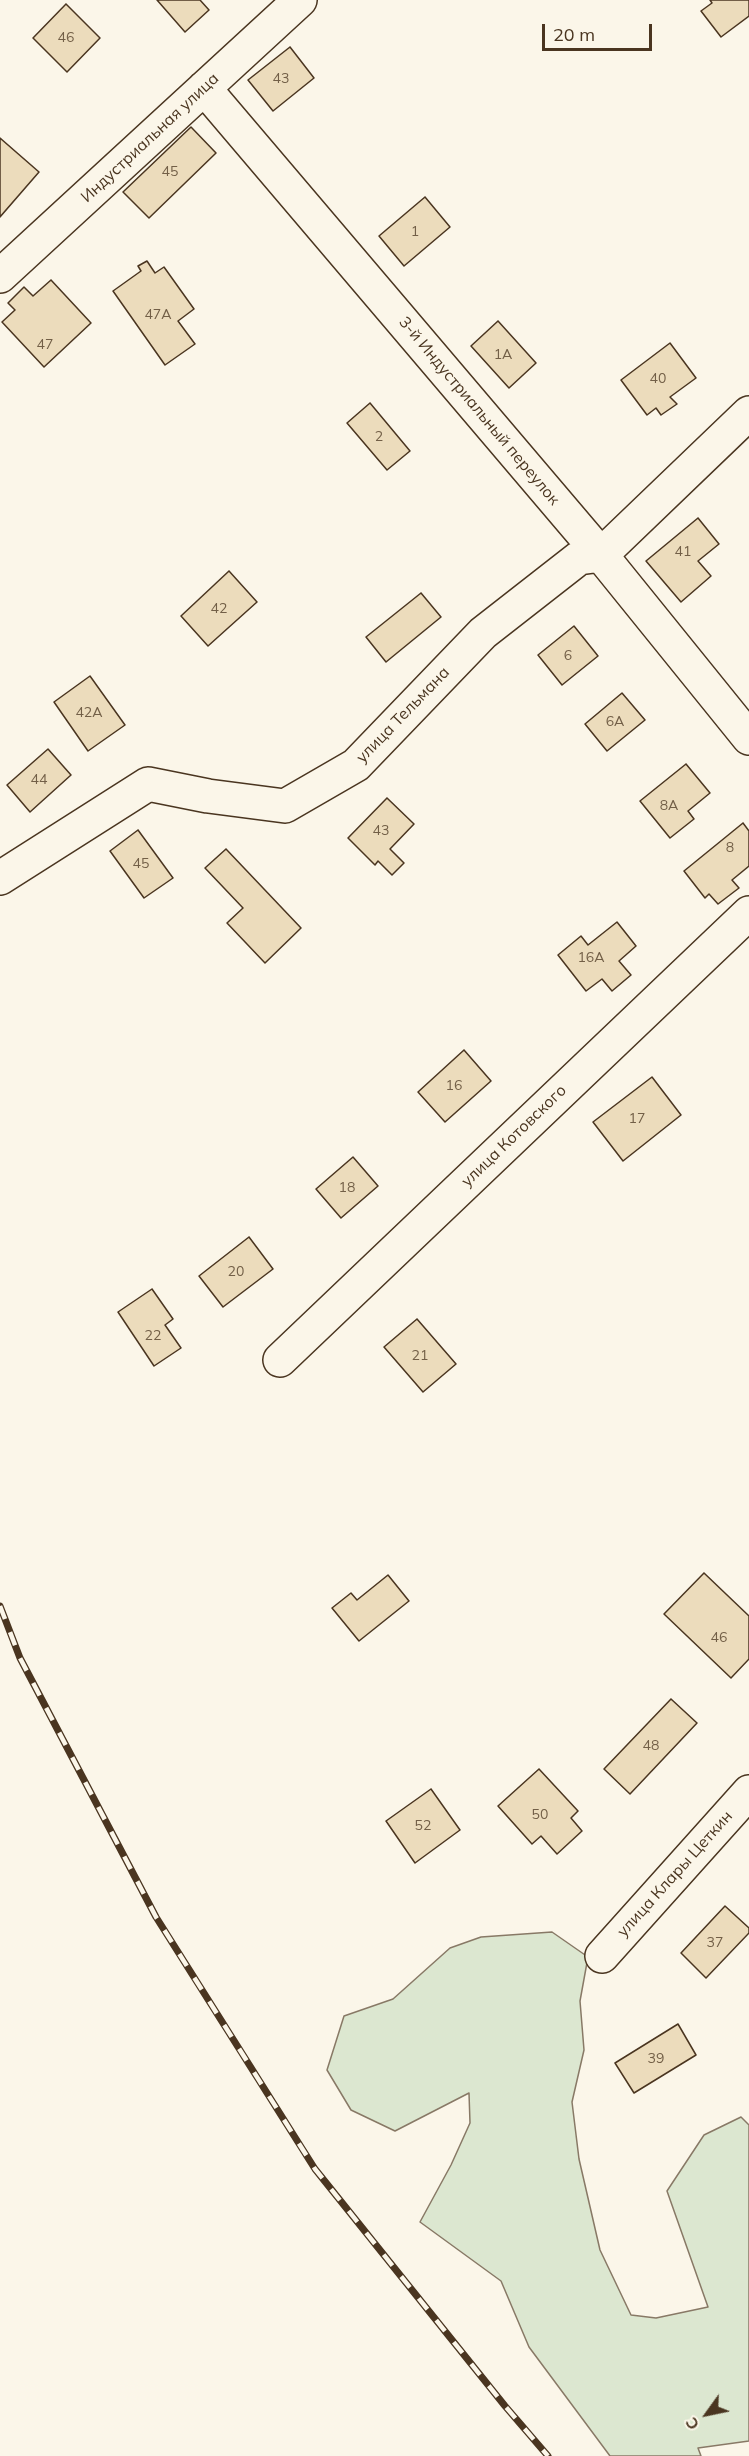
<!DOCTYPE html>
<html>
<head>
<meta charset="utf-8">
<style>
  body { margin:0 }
  #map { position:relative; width:749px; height:2456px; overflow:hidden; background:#fbf6e9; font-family:Mulish,sans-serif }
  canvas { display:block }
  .north { position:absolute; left:677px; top:2384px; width:60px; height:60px; -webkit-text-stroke:4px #fbf6e9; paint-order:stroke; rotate:237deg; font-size:16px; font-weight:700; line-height:24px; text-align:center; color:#4a3520 }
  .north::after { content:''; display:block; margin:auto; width:21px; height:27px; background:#4a3520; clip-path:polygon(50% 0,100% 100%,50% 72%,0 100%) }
  .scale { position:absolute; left:542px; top:24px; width:110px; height:27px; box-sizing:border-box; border:3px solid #4a3520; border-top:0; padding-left:8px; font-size:18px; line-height:21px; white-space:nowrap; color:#4a3520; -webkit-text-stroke:4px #fbf6e9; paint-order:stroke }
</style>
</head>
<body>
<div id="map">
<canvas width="749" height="2456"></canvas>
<div class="north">С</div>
<div class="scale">20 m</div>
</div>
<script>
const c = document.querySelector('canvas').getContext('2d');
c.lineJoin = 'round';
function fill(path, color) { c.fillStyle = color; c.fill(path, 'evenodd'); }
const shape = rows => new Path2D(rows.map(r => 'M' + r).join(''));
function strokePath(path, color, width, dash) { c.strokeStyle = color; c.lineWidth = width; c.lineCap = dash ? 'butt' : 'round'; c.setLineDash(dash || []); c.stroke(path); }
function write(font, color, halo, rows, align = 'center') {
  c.font = font + ' Mulish,sans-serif'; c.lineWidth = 4.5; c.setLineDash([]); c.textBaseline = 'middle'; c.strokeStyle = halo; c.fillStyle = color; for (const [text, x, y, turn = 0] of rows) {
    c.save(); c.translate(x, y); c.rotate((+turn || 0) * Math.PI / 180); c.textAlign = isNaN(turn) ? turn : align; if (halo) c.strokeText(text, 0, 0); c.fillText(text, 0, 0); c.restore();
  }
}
const green = shape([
  [552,1932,588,1957,580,2001,584,2050,572,2102,579,2159,600,2250,631,2315,656,2318,708,2307,667,2191,704,2135,741,2117,749,2125,749,2441,698,2448,701,2456,610,2456,529,2347,501,2281,420,2222,451,2165,470,2123,469,2093,395,2131,351,2110,327,2070,344,2016,393,1999,450,1948,481,1937,552,1932]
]);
const building = shape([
  [157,0,200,0,209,10,185,32,157,0],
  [710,0,749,0,749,16,721,37,701,11,712,3,710,0],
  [66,4,100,38,67,72,33,38,66,4],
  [290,47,314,78,273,111,248,80,290,47],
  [191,127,216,153,149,218,123,192,191,127],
  [0,138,39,172,0,217,0,138],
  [425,197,450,227,404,266,379,236,425,197],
  [147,261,155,273,164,267,194,309,178,321,195,344,165,365,113,291,141,271,138,266,147,261],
  [51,280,91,323,44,367,2,322,15,310,8,303,24,287,33,296,51,280],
  [498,321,536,363,509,388,471,346,498,321],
  [670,343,696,378,670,397,677,404,661,415,656,408,647,415,621,380,670,343],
  [370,403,410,451,387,470,347,423,370,403],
  [698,518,719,544,698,561,711,576,681,602,646,561,698,518],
  [229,571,257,602,208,646,181,616,229,571],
  [421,593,441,617,386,662,366,637,421,593],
  [574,626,598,656,562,685,538,655,574,626],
  [90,676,125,725,88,751,54,702,90,676],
  [622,693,645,720,607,751,585,724,622,693],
  [48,749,71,775,30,812,7,785,48,749],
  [686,764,710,793,688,811,694,819,670,838,640,801,686,764],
  [387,798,414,824,390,849,404,863,392,875,378,861,375,865,348,838,387,798],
  [743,823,749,831,749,866,732,880,739,888,718,904,709,894,705,898,684,871,743,823],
  [138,830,173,878,144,898,110,851,138,830],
  [226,849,301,928,265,963,227,923,243,908,205,868,226,849],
  [617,922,636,946,619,961,631,975,612,991,602,979,586,991,558,955,581,936,588,945,617,922],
  [464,1050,491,1081,445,1122,418,1092,464,1050],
  [652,1077,681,1115,623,1161,593,1122,652,1077],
  [353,1157,378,1186,341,1218,316,1189,353,1157],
  [249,1237,273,1269,223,1307,199,1276,249,1237],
  [152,1289,173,1319,165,1325,181,1348,154,1366,118,1312,152,1289],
  [417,1319,456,1364,423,1392,384,1347,417,1319],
  [704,1573,749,1616,749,1659,731,1678,664,1614,704,1573],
  [388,1575,409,1601,359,1641,332,1608,351,1593,357,1600,388,1575],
  [671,1699,697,1723,630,1794,604,1769,671,1699],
  [539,1769,578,1811,571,1818,582,1831,557,1854,541,1836,532,1844,498,1806,539,1769],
  [431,1789,460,1830,415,1863,386,1821,431,1789],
  [725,1906,749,1928,749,1933,706,1978,681,1953,725,1906],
  [678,2024,696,2055,634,2093,615,2063,678,2024]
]);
const minor = shape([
  [204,88,601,555,749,738],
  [0,276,300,0],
  [0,878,148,784,208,796,285,806,356,765,483,633,579,558,601,555,749,413],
  [280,1360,749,913],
  [602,1956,749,1792]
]);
const rail = shape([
  [0,1606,20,1658,156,1917,315,2169,505,2406,548,2456]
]);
const numberNames = [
  ["46",66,38],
  ["43",281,79],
  ["45",170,172],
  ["1",415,232],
  ["47А",158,315],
  ["47",45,345],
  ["1А",503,355],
  ["40",658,379],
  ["2",379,437],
  ["41",683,552],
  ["42",219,609],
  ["6",568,656],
  ["42А",89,713],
  ["6А",615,722],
  ["44",39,780],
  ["8А",669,806],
  ["43",381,831],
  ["8",730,848],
  ["45",141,864],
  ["16А",591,958],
  ["16",454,1086],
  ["17",637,1119],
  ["18",347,1188],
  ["20",236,1272],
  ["22",153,1336],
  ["21",420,1356],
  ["46",719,1638],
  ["48",651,1746],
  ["50",540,1815],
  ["52",423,1826],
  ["37",715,1943],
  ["39",656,2059]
];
const streetNames = [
  ["Индустриальная улица",150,138,-43],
  ["3-й Индустриальный переулок",479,411,50],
  ["улица Тельмана",403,715,-46],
  ["улица Котовского",514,1136,-44],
  ["улица Клары Цеткин",675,1874,-48]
];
fill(green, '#dce7d0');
strokePath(green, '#887966', 1.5);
fill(building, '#ecdcbc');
strokePath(building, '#4a3520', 1.5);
strokePath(minor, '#4a3520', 36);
strokePath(minor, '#fbf6e9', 33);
strokePath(rail, '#4a3520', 7);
strokePath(rail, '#fbf6e9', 4.5, [14]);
write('14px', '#725f47', null, numberNames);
write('16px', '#4a3520', '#fbf6e9', streetNames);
</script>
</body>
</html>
